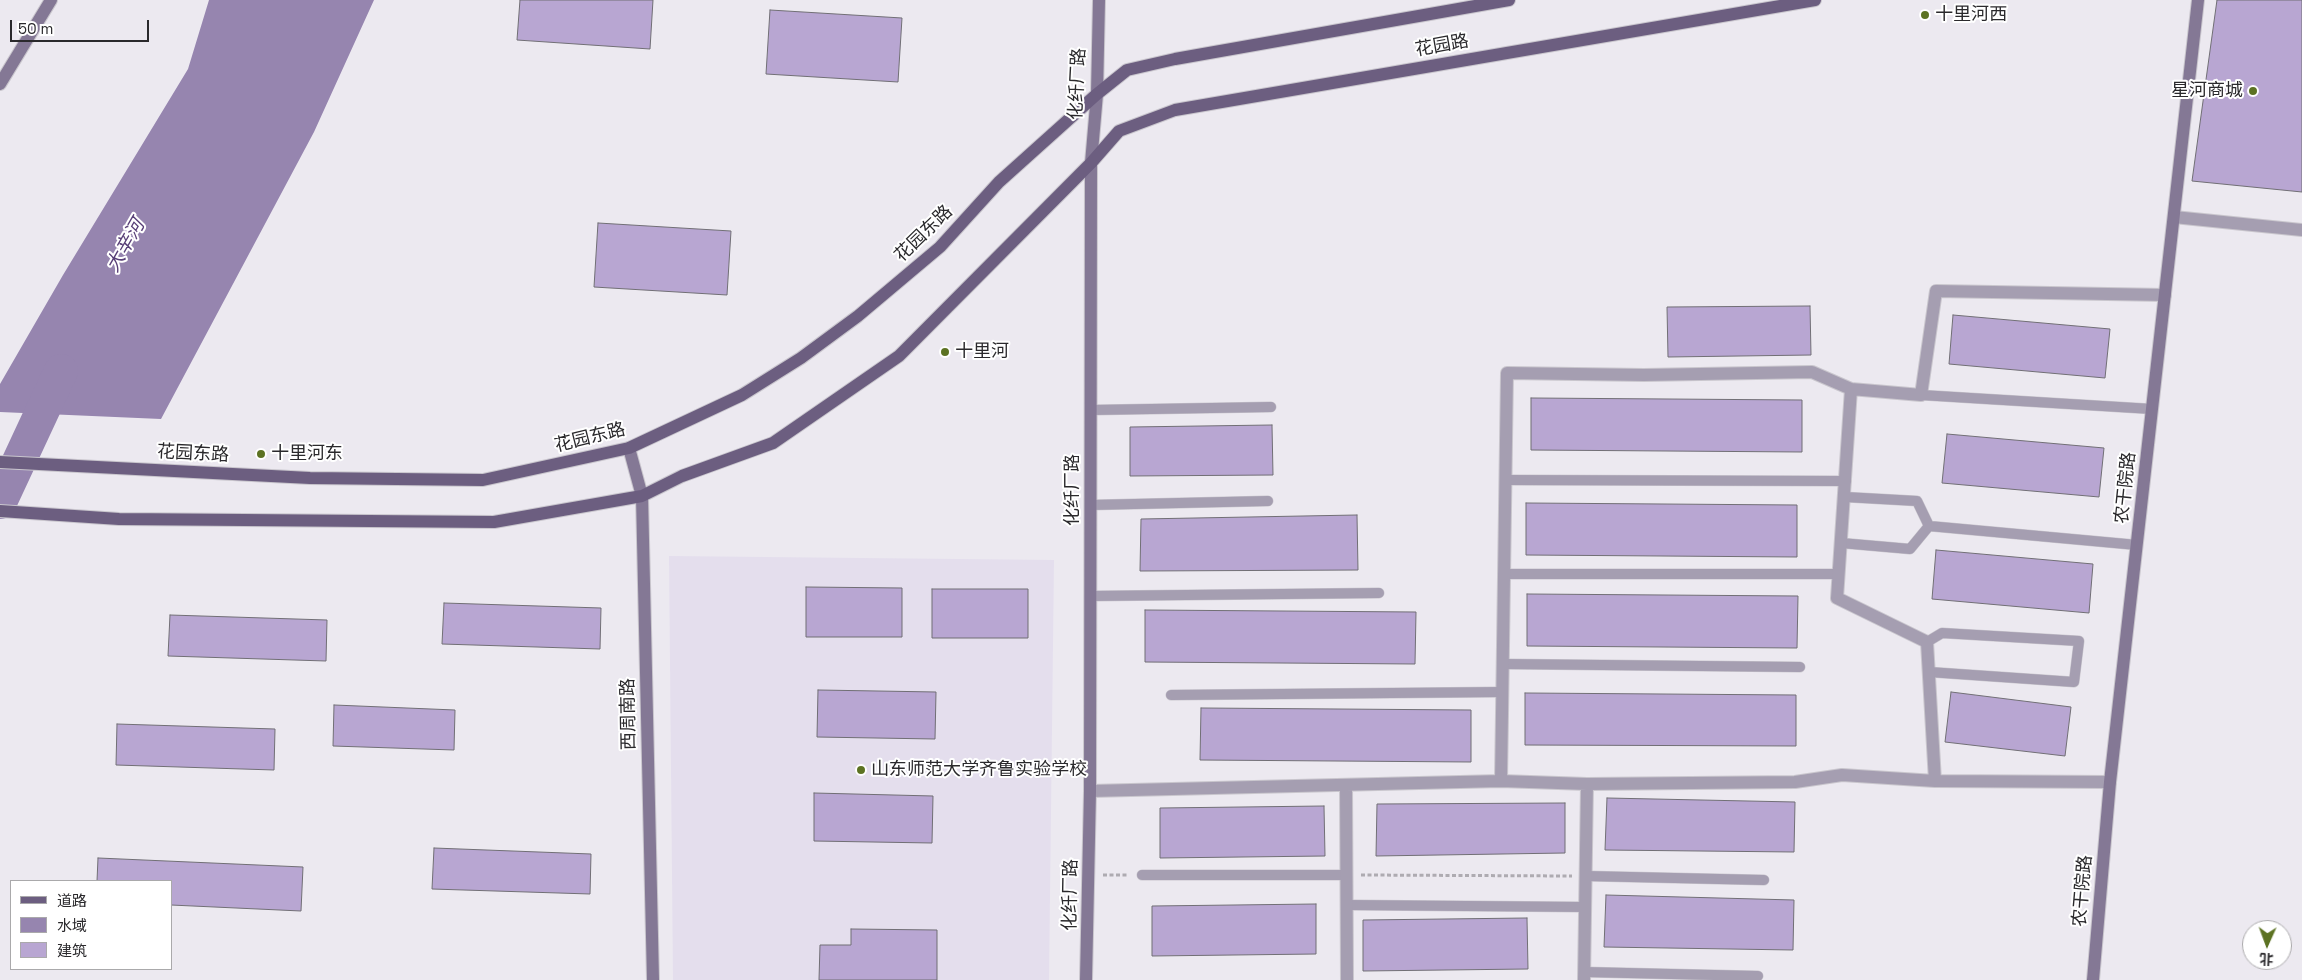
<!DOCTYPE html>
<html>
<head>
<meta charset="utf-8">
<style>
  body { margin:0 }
  #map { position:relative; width:2302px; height:980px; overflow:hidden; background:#ece9f0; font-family:"Space Grotesk","Noto Sans SC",sans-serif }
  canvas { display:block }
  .legend { position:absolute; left:10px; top:880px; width:162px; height:90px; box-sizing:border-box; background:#fff; border:1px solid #aaa9ab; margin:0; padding:6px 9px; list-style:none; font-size:15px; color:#2a292c }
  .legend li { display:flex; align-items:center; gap:10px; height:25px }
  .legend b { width:25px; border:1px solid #aaa9ab }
  .north { position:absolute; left:2242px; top:920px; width:50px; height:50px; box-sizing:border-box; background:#fff; border:1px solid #aaa9ab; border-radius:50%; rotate:182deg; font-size:14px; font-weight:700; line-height:20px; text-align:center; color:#2a292c }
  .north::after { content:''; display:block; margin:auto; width:18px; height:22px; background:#5c7222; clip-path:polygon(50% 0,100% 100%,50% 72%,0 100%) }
  .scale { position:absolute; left:10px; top:20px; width:139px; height:22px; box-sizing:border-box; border:2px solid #2a292c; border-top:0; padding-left:6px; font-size:15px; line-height:18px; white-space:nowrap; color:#2a292c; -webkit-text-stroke:4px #fff; paint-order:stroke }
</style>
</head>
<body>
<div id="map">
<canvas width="2302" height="980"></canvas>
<ul class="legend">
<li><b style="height:6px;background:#6c5e80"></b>道路</li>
<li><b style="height:14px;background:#9685af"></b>水域</li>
<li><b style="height:14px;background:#b8a6d2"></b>建筑</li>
</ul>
<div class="north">北</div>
<div class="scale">50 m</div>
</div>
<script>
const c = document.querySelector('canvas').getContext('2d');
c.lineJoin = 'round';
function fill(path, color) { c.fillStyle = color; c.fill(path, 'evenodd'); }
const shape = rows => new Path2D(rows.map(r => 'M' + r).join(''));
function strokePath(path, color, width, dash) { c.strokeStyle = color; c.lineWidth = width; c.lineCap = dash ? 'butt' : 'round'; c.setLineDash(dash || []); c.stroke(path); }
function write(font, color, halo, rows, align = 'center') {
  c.font = font + ' "Space Grotesk","Noto Sans SC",sans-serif'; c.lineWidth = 4; c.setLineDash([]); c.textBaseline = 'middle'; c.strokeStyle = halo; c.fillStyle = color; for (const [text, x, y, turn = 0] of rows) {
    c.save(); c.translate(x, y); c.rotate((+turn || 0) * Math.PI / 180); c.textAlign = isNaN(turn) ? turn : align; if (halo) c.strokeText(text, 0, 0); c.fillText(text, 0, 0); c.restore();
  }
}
const built = shape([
  [669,556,1054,560,1049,980,673,980]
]);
const water = shape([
  [209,0,374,0,314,132,161,419,0,412,0,384,63,275,188,69]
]);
const river = shape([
  [0,502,61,371]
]);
const building = shape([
  [520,0,653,0,650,49,517,40,520,0],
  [2217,0,2302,0,2302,192,2192,181,2217,0],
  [770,10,902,18,898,82,766,74,770,10],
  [598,223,731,231,727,295,594,287,598,223],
  [1810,306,1811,355,1668,357,1667,307,1810,306],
  [1953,315,2110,329,2105,378,1949,364,1953,315],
  [1531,398,1802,400,1802,452,1531,450,1531,398],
  [1272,425,1273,475,1130,476,1130,427,1272,425],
  [1947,434,2104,448,2099,497,1942,483,1947,434],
  [1526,503,1797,505,1797,557,1526,555,1526,503],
  [1357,515,1358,570,1140,571,1141,519,1357,515],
  [1936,550,2093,564,2089,613,1932,599,1936,550],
  [806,587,902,588,902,637,806,637,806,587],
  [932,589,1028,589,1028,638,932,638,932,589],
  [1527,594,1798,596,1797,648,1527,646,1527,594],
  [444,603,601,608,600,649,442,644,444,603],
  [1145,610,1416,612,1415,664,1145,662,1145,610],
  [170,615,327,620,326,661,168,656,170,615],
  [818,690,936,692,935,739,817,737,818,690],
  [1951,692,2071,707,2065,756,1945,742,1951,692],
  [1525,693,1796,695,1796,746,1525,745,1525,693],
  [334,705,455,710,454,750,333,746,334,705],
  [1201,708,1471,710,1471,762,1200,760,1201,708],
  [117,724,275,729,274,770,116,765,117,724],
  [814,793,933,796,932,843,814,841,814,793],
  [1607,798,1795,802,1794,852,1605,850,1607,798],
  [1565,803,1565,853,1376,856,1377,804,1565,803],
  [1324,806,1325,856,1160,858,1160,808,1324,806],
  [434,848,591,854,590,894,432,889,434,848],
  [98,858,303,867,301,911,171,905,171,881,97,881,98,858],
  [1606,895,1794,900,1793,950,1604,947,1606,895],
  [1316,904,1316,954,1152,956,1152,906,1316,904],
  [1527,918,1528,969,1363,971,1363,920,1527,918],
  [851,929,937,930,937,980,819,980,820,945,851,945,851,929]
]);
const path = shape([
  [1103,875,1129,875],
  [1361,875,1572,876]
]);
const lane = shape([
  [1921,395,2152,409],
  [1091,410,1271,407],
  [1506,480,1846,481],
  [1845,497,1917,501,1929,526],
  [1090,505,1268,501],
  [1841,543,1910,549,1929,526,2137,545],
  [1504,574,1839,574],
  [1090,596,1379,593],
  [1927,642,1942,633,2079,641,2074,682,1929,672],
  [1503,664,1800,667],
  [1171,695,1503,692],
  [1142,875,1347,875],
  [1585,876,1764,880],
  [1347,905,1585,907],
  [1584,972,1758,976]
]);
const street = shape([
  [2174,217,2302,230],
  [1501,781,1507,373,1644,375,1812,372,1851,389],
  [1935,781,1927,642,1837,598,1851,389,1921,395,1936,291,2165,295],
  [1346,785,1347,980],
  [1090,791,1501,781,1587,784,1795,782,1842,775,1935,781,2110,782],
  [1584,980,1587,784]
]);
const secondary = shape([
  [0,84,51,0],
  [629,448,642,496,653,980],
  [1086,980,1090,791,1091,163,1097,94,1099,0],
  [2093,980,2110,782,2198,0]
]);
const primary = shape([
  [0,462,310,478,483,480,629,448,742,395,801,358,858,316,940,247,999,182,1097,94,1127,70,1175,59,1509,0],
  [0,511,119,519,494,522,642,496,682,476,773,443,899,356,1091,163,1119,131,1175,110,1815,0]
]);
const markers = [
  [1925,15,5,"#5c7222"],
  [2253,91,5,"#5c7222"],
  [945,352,5,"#5c7222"],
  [261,454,5,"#5c7222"],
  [861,770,5,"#5c7222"]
];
const poiNames = [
  ["十里河西",1935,15],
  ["星河商城",2243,91,"right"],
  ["十里河",955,352],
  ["十里河东",271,454],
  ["山东师范大学齐鲁实验学校",871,770]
];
const streetNames = [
  ["花园路",1442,46,-10],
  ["化纤厂路",1078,84,-87],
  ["花园东路",924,234,-44],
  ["花园东路",590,438,-14],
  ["花园东路",193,454,3],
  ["农干院路",2126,488,-84],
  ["化纤厂路",1073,490,-90],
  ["西周南路",629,714,-91],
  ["农干院路",2083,891,-85],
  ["化纤厂路",1071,895,-89]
];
const waterNames = [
  ["大辛河",126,246,-60]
];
fill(built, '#e4deed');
fill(water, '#9685af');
strokePath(river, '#9685af', 34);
fill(building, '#b8a6d2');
strokePath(building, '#716f75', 1);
strokePath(lane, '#c9c6cd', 11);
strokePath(street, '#c9c6cd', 14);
strokePath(secondary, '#c9c6cd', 14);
strokePath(primary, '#c9c6cd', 14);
strokePath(path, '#aeabb1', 3, [4, 2.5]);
strokePath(lane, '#a59eb1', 10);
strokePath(street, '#a59eb1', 12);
strokePath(secondary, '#847895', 12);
strokePath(primary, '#6c5e80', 12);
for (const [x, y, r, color] of markers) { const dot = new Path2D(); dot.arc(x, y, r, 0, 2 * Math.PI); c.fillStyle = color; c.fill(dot); strokePath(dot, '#fff', 2); }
write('18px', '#2a292c', '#fff', poiNames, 'left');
write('18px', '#2a292c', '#fff', streetNames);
write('italic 19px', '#583f77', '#fff', waterNames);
</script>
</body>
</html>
